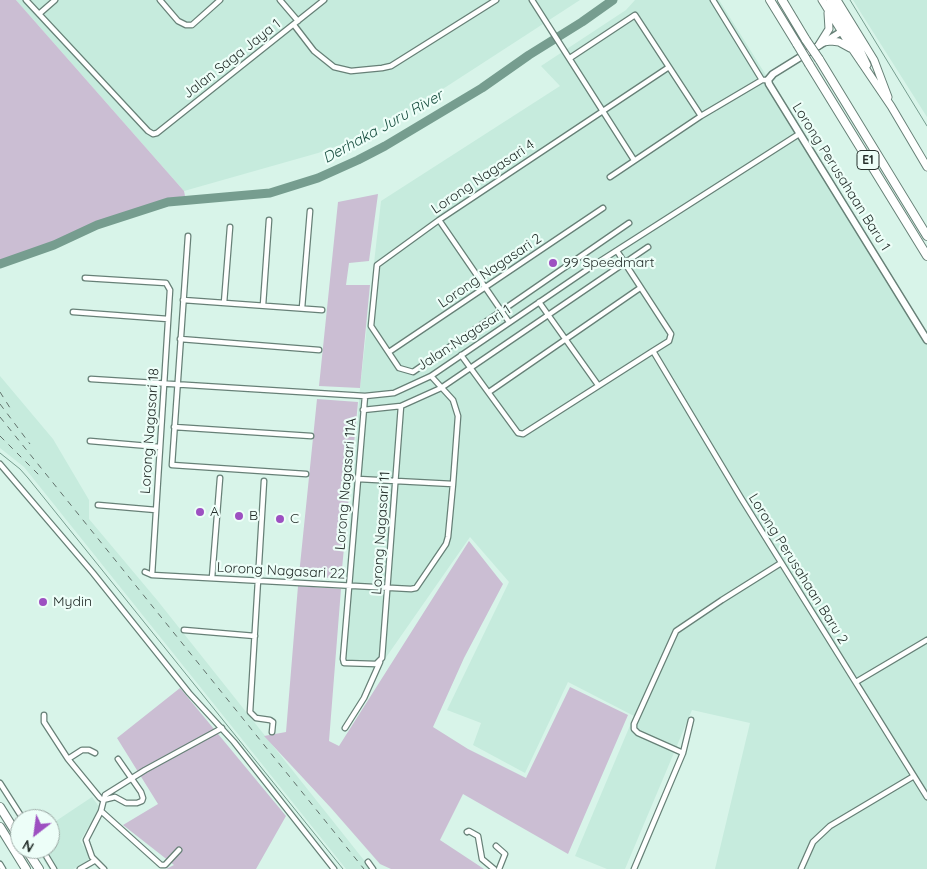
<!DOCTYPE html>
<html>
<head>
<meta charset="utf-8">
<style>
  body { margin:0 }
  #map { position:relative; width:927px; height:869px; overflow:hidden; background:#d8f4e9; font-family:Quicksand,sans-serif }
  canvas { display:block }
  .north { position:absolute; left:10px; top:809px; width:50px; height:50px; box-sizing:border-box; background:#edfef8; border:1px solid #9daba6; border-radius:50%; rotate:210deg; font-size:14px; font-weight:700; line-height:20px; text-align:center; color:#242e2a }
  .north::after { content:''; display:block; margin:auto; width:18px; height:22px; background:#9d50c1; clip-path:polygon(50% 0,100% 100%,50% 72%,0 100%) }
</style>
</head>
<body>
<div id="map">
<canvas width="927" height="869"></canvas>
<div class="north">N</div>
</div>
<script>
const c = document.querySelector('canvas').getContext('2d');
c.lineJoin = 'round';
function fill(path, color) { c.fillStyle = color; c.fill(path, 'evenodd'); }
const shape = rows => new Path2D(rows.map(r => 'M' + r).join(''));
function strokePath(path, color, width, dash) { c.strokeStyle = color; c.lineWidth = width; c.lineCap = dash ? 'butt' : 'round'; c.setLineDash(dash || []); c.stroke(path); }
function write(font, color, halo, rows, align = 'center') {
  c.font = font + ' Quicksand,sans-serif'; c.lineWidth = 4.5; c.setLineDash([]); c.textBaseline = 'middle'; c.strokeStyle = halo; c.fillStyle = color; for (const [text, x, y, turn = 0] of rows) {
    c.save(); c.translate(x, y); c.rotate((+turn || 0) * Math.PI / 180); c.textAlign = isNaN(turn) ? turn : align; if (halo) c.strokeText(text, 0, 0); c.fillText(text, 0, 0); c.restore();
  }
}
const built = shape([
  [16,0,580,0,378,131,318,153,184,191],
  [635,0,719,0,927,333,927,869,715,869,750,723,692,710,625,869,607,869,575,856,634,716,568,682,525,773,473,745,481,723,447,710,509,582,470,537,380,666,340,664,360,388,381,201,560,86,541,66,626,10],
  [853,0,927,0,927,117,861,13],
  [0,376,53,439,89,500,89,519,157,600,371,869,346,869,24,467,0,448],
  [92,797,100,808,80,841,89,854,88,861,73,869,49,869,37,849,50,849,50,825]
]);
const green = shape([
  [0,0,16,0,184,191,185,196,165,200,103,222,54,243,0,261],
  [378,194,369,261,349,263,346,285,370,285,360,388,319,386,338,202],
  [317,399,358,402,341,579,299,575],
  [469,541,503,584,464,658,433,727,468,749,526,778,570,687,628,715,568,854,463,794,440,840,484,869,391,869,380,864,331,808,264,736,286,732,298,586,341,589,329,741,339,746],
  [180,688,286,816,256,869,166,869,174,865,123,825,158,804,117,738]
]);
const stream = shape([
  [850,0,927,126],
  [0,453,20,469,28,478,343,869]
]);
const river = shape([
  [0,264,54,245,97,225,168,202,270,193,318,178,358,160,385,146,482,88,529,55,582,22,613,0]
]);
const street = shape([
  [26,0,148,131,153,134,157,133,324,0],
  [160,0,178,21,186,25,192,25,220,0],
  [280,0,298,21],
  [532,0,634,160],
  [713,0,762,80],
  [39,14,55,0],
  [294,25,314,51,334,67,351,71,382,68,391,66,496,0],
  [570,58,635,15,701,116],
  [610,177,701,116,762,80,768,80],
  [439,220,509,322],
  [629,223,413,372,399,368,371,326,377,265,439,220,669,67],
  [188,236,172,465,306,474],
  [85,278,166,283,170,290,152,575],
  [183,300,322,310],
  [539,302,598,385],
  [224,303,230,227],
  [263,305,269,220],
  [302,308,310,211],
  [73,312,168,319],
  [180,339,319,350],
  [653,351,741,498,927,797],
  [389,352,603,208],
  [461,355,518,433,523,434,653,351,669,341,671,334,617,251],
  [91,379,365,396,394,393,431,376,591,267,799,134],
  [489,392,640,288],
  [365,396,343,659,344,663,376,664,382,658,401,406],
  [363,410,401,406,441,388,648,247],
  [174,427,311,436],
  [90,441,160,447],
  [0,464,93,573,189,693,234,742,334,869],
  [358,479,453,484],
  [264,481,250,712,256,718,270,720,273,722,272,732],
  [98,505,156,510],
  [145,572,152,575,411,589,416,588,446,544,448,537,453,484,458,416,453,400,431,376],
  [212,578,220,478],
  [184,630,255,636],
  [856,682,927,640],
  [44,715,44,722,68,759,100,798,103,800,115,797,126,803,137,803,142,801,143,798,141,792,118,759],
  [345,728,364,698,380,662],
  [683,753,638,733,634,729,634,724,676,631,722,600,781,563],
  [68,759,82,750,89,750,95,753],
  [0,783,23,819],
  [101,811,161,865,165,865,179,850],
  [467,832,469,831,478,836,482,859,494,869],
  [496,846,505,854,499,869],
  [42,849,54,869],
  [368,862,373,869],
  [0,864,3,869],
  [80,869,94,861],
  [104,869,92,857,86,840,101,811,105,795,145,770,222,728],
  [634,869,683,753,691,720],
  [801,869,813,842,830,826,914,776]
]);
const secondary = shape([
  [844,30,773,74,768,80,769,84,927,340]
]);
const primary = shape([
  [822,0,853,50,891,106,927,167],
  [830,0,859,48,867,65],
  [837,0,874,60,888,97],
  [823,42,831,41,839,42,850,48],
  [819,45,829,29,828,13]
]);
const highway = shape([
  [770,0,797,44],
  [782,0,806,40],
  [819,59,927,236],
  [809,64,927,256],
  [0,807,20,839],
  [0,827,26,869],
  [26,849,39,869]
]);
const rail = shape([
  [0,392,12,411],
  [0,404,30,444],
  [0,417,364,869],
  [0,436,39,475]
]);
const highwayBridge = shape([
  [806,40,819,59],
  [797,44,809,64]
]);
const markers = [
  [553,263,5,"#9d50c1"],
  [200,512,5,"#9d50c1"],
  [239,516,5,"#9d50c1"],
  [280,519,5,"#9d50c1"],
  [43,602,5,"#9d50c1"]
];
const shields = [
  [868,160,22]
];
const shieldNames = [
  ["E1",868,160]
];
const streetNames = [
  ["Jalan Saga Jaya 1",232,59,-38],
  ["Lorong Nagasari 4",483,177,-34],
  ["Lorong Perusahaan Baru 1",841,177,58],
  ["Lorong Nagasari 2",490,271,-34],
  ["Jalan Nagasari 1",464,338,-33],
  ["Lorong Nagasari 18",150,431,-86],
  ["Lorong Nagasari 11A",346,484,-85],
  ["Lorong Nagasari 11",381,533,-86],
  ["Lorong Perusahaan Baru 2",798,569,58],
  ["Lorong Nagasari 22",281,571,3]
];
const poiNames = [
  ["99 Speedmart",563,263],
  ["A",210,512],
  ["B",249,516],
  ["C",290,519],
  ["Mydin",53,602]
];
const waterNames = [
  ["Derhaka Juru River",383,127,-29]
];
fill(built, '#c6ebdd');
fill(green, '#cbbed3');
strokePath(stream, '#769d8f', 1);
strokePath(river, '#769d8f', 9);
strokePath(street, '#678077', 7);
strokePath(secondary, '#678077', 9);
strokePath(primary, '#678077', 9);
strokePath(highway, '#678077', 10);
strokePath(street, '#fff', 4.5);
strokePath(secondary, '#fff', 6);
strokePath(primary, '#fff', 7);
strokePath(highway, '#fff', 8);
strokePath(rail, '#62726c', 1, [6, 6]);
strokePath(highwayBridge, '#678077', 10, []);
strokePath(highwayBridge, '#fff', 8);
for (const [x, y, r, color] of markers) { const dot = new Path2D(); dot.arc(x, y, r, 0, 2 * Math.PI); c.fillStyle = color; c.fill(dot); strokePath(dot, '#edfef8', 2); }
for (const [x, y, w] of shields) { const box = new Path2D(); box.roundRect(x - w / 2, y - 9.5, w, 19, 4); c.fillStyle = '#edfef8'; c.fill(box); strokePath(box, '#242e2a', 1); }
write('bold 12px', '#242e2a', null, shieldNames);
write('14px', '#242e2a', '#edfef8', streetNames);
write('14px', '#242e2a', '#edfef8', poiNames, 'left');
write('italic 15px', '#194f40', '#edfef8', waterNames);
</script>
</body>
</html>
